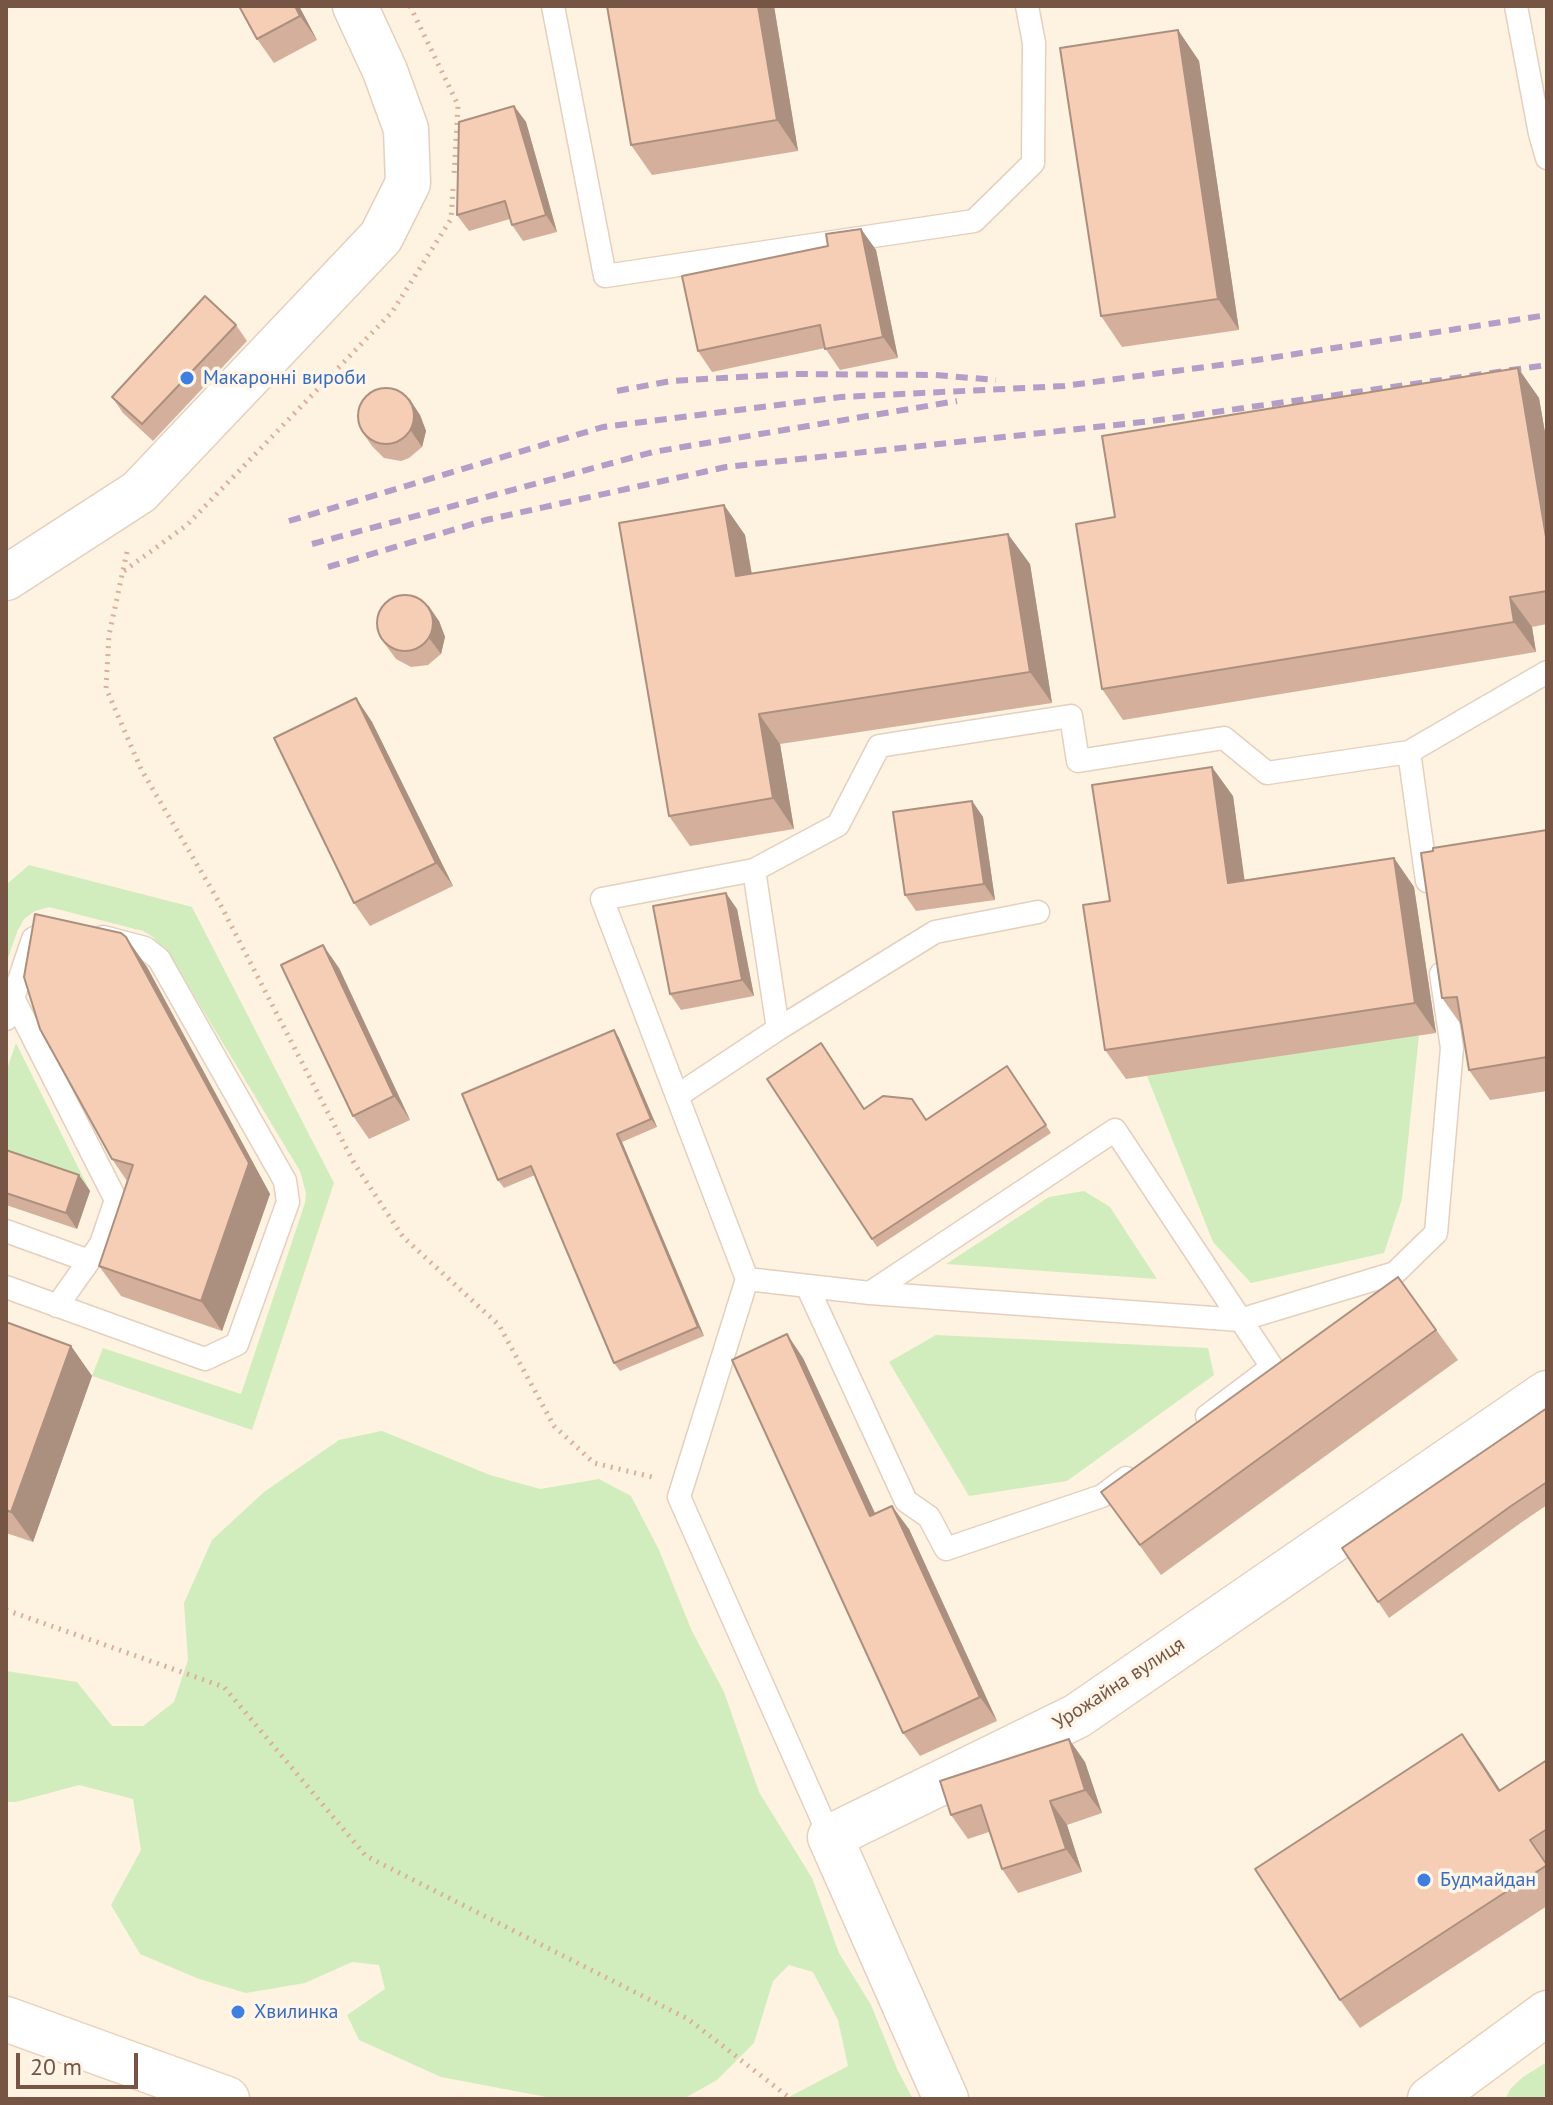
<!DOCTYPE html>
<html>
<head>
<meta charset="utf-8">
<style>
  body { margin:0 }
  #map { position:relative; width:1553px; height:2105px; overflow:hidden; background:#fef2e0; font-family:"PT Sans",sans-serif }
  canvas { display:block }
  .frame { position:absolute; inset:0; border:8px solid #775545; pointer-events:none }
  .scale { position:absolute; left:16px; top:2053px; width:122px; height:36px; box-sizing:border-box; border:4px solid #775545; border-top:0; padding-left:10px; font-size:24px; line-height:28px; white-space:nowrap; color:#775545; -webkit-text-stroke:6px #fff5e8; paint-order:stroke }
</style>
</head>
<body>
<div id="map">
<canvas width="1553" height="2105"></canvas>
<div class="frame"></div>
<div class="scale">20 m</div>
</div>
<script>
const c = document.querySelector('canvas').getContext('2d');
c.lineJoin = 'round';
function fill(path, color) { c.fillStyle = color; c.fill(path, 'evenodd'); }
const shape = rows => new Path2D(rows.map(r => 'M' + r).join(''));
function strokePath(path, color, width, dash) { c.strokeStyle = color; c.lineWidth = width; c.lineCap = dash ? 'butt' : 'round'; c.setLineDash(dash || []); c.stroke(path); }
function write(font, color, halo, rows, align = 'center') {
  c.font = font + ' "PT Sans",sans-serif'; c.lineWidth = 7; c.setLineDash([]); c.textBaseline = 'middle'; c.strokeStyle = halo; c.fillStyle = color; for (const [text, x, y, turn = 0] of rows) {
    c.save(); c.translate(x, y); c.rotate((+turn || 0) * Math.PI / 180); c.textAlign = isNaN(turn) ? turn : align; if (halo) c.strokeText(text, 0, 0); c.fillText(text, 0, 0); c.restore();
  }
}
const green = shape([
  [29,865,192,907,334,1183,252,1430,92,1376,103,1348,241,1394,305,1203,306,1193,300,1171,174,962,153,937,143,931,49,907,35,911,24,919,17,932,6,964,6,885],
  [1419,1035,1402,1199,1384,1253,1251,1283,1213,1242,1147,1076],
  [16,1043,90,1191,6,1194,6,1072],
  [1084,1191,1110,1207,1157,1279,946,1264,1049,1197],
  [936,1335,1208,1348,1214,1375,1067,1481,969,1496,889,1362],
  [382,1431,490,1475,540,1489,599,1479,631,1496,659,1550,691,1629,724,1692,759,1792,812,1878,839,1953,871,2005,898,2071,913,2099,785,2099,848,2066,838,2020,813,1972,789,1965,773,1981,754,2043,717,2080,683,2099,557,2099,441,2077,359,2040,347,2015,385,1989,379,1965,352,1962,305,1983,246,1993,199,1979,140,1954,111,1905,141,1850,133,1799,79,1785,16,1802,6,1802,6,1671,77,1682,112,1726,143,1726,174,1702,188,1660,184,1603,212,1540,264,1492,339,1440],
  [1547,2062,1547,2099,1505,2099,1511,2088,1523,2077]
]);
const path = shape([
  [410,6,458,105,454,175],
  [127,552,109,635,106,688,141,769,219,902,354,1163,403,1237,499,1325,554,1426,594,1463,652,1477],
  [124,571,187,525,392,312,451,219,453,189],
  [6,1610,224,1687,366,1856,688,2019,791,2099]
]);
const service = shape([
  [553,6,605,276,974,221,1033,163,1034,43,1027,6],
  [1516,6,1540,134,1547,158],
  [754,870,838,825,879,746,1071,716,1078,761,1224,738,1267,773,1409,752],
  [1427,881,1409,752,1547,672],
  [13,998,116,1200,101,1244,57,1306],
  [6,1019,33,939,44,933],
  [778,1029,935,932,1038,912],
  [677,1096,778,1029,754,870,602,899,677,1096,747,1279,679,1497,830,1837],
  [6,1231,89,1261],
  [747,1279,870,1293,1115,1130,1272,1367,1207,1416],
  [807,1286,906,1501,929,1517,946,1549,1102,1496,1126,1478],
  [6,1287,205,1359,237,1344,288,1202,285,1181,159,959,145,948,103,937],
  [870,1293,1240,1320,1395,1273,1436,1233,1452,1048,1441,974]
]);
const minor = shape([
  [946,2099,830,1837,1077,1716,1547,1393]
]);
const tertiary = shape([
  [6,578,139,492,381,237,408,183,406,129,385,71,355,6]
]);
const secondary = shape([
  [6,2019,227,2099],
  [1430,2099,1547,2013]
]);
const rail = shape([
  [617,391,671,381,791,374,935,375,996,380],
  [289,521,603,427,841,397,1064,386,1250,361,1547,315],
  [312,544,653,452,957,401],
  [328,567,486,520,726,467,1152,421,1547,365]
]);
const wall = shape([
  [239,6,299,6,317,40,274,63,257,39],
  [607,6,774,6,798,151,652,175,631,145],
  [1178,30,1199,61,1239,330,1122,347,1101,316],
  [514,106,526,122,557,232,523,241,512,225,510,219,469,231,457,215],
  [861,229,876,250,898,358,840,370,825,348,712,372,698,351,828,246],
  [236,325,247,341,153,441,123,413,112,397],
  [1518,368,1539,398,1547,444,1547,624,1532,627,1536,652,1123,720,1102,689,1115,517],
  [420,415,426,431,422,447,409,458,401,461,384,458,372,446,361,430],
  [724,505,745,535,752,574,1030,564,1052,703,780,744,794,829,690,846,669,816],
  [439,621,445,637,441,654,428,665,411,667,396,659,379,636],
  [356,698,372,722,453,886,370,926,354,903],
  [1233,796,1244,880,1394,858,1414,887,1436,1033,1126,1079,1105,1050,1110,901],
  [972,801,983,817,995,900,916,911,905,895],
  [1547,830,1547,1091,1490,1100,1469,1070,1462,1026,1442,998],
  [737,909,754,996,681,1010,670,994],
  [147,967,270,1194,222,1331,121,1296,99,1266,127,1181,112,1159],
  [339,968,410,1120,369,1139,353,1116],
  [614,1030,619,1038,657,1127,622,1142,704,1336,620,1371,614,1363,535,1175,504,1188,498,1180],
  [1007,1066,1051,1133,877,1247,767,1079,864,1108,926,1119],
  [6,1150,79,1175,90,1191,77,1229,6,1205],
  [1398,1277,1458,1360,1161,1575,1101,1492],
  [6,1322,71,1346,92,1376,33,1542,6,1533],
  [803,1358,875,1514,909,1529,997,1721,920,1756,903,1733],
  [1547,1408,1547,1505,1522,1522,1389,1618,1342,1548],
  [1462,1734,1500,1790,1547,1760,1547,1906,1360,2028,1340,2000],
  [1085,1762,1102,1813,1067,1825,1082,1872,1018,1893,1002,1869,989,1832,968,1839,951,1815]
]);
const shadedWall = shape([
  [295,6,299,6,317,40,300,16],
  [758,6,774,6,798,151,777,120],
  [1178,30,1199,61,1239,330,1218,299],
  [514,106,526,122,557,232,546,215],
  [861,229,876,250,898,358,883,337],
  [1518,368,1539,398,1547,444,1547,543],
  [409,398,420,415,426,431,422,447,411,431],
  [724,505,745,535,757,606,736,576],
  [1008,534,1030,564,1052,703,1030,672],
  [1510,597,1532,627,1536,652,1514,622],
  [428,605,439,621,445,637,441,654,429,638],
  [356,698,372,722,453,886,436,863],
  [759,714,780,744,794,829,773,798],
  [1212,767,1233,796,1249,912,1228,883],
  [972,801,983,817,995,900,984,884],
  [1394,858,1414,887,1436,1033,1415,1003],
  [726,893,737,909,754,996,742,980],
  [126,937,147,967,270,1194,222,1331,201,1301],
  [323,945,339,968,410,1120,394,1096],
  [614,1030,619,1038,657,1127,651,1119],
  [617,1134,622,1142,704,1336,698,1327],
  [79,1175,90,1191,77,1229,66,1213],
  [787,1334,803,1358,887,1539,870,1516],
  [71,1346,92,1376,33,1542,11,1512],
  [892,1506,909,1529,997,1721,980,1697],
  [1462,1734,1482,1762,1519,1819,1499,1791],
  [1069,1739,1085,1762,1102,1813,1085,1790],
  [1050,1801,1067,1825,1082,1872,1066,1849]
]);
const building = shape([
  [239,6,295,6,300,16,257,39,239,6],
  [607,6,758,6,777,120,631,145,607,6],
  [1178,30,1218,299,1101,316,1060,48,1178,30],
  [514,106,546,215,512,225,505,201,457,215,459,122,514,106],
  [861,229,883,337,825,349,820,325,698,351,682,276,828,246,826,234,861,229],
  [205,296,236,325,142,424,112,397,205,296],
  [1518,368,1547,543,1547,591,1510,597,1514,622,1102,689,1076,524,1115,517,1102,436,1518,368],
  '358 416a28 28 0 1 1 56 0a28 28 0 1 1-56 0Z',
  [724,505,736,576,1008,534,1030,672,759,714,773,798,669,816,619,523,724,505],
  '377 623a28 28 0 1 1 56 0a28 28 0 1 1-56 0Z',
  [356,698,436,863,354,903,274,738,356,698],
  [1212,767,1228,883,1394,858,1415,1003,1105,1050,1083,905,1110,901,1092,785,1212,767],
  [972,801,984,884,905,895,893,812,972,801],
  [1547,830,1547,1057,1469,1070,1457,997,1442,998,1421,853,1433,851,1433,848,1547,830],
  [726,893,742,980,670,994,653,906,726,893],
  [35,914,121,933,126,937,249,1163,201,1301,99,1266,133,1165,112,1159,40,1029,24,977,35,914],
  [323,945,394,1096,353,1116,281,965,323,945],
  [614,1030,651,1119,617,1134,698,1327,614,1363,531,1166,498,1180,462,1094,614,1030],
  [821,1043,864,1109,883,1096,912,1099,926,1120,1007,1066,1046,1125,872,1239,767,1079,821,1043],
  [6,1150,79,1175,66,1213,6,1193,6,1150],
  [1398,1277,1436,1330,1140,1545,1101,1492,1398,1277],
  [6,1322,71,1346,11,1512,6,1510,6,1322],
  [787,1334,870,1516,892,1506,980,1697,903,1733,732,1360,787,1334],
  [1547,1408,1547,1482,1511,1506,1378,1602,1342,1548,1547,1408],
  [1462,1734,1499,1791,1547,1760,1547,1829,1530,1840,1547,1865,1340,2000,1255,1869,1462,1734],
  [1069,1739,1085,1790,1050,1801,1066,1849,1002,1869,981,1805,951,1815,940,1781,1069,1739]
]);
const markers = [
  [187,378,8,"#3f7fe0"],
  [1424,1880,8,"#3f7fe0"],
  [238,2012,8,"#3f7fe0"]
];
const shopNames = [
  ["Макаронні вироби",203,378],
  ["Будмайдан",1440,1880],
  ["Хвилинка",254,2012]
];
const streetNames = [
  ["Урожайна вулиця",1119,1684,-33]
];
fill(green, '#d2edbd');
strokePath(service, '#e5cfbe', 25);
strokePath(minor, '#e5cfbe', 47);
strokePath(tertiary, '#e5cfbe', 47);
strokePath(secondary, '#ebd0ba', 47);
strokePath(path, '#dbb098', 5, [2, 6]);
strokePath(service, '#fff', 22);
strokePath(minor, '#fff', 44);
strokePath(tertiary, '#fff', 44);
strokePath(secondary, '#fff', 44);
strokePath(rail, '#b49ec8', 6, [12, 8]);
fill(wall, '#d4b09c');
fill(shadedWall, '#ac907f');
fill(building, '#f6cdb5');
strokePath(building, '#ac907f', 2);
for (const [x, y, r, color] of markers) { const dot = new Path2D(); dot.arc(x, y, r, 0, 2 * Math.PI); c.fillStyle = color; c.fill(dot); strokePath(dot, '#fff5e8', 3); }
write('20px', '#366cbe', '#fff5e8', shopNames, 'left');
write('20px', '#775545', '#fff5e8', streetNames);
</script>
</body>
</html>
